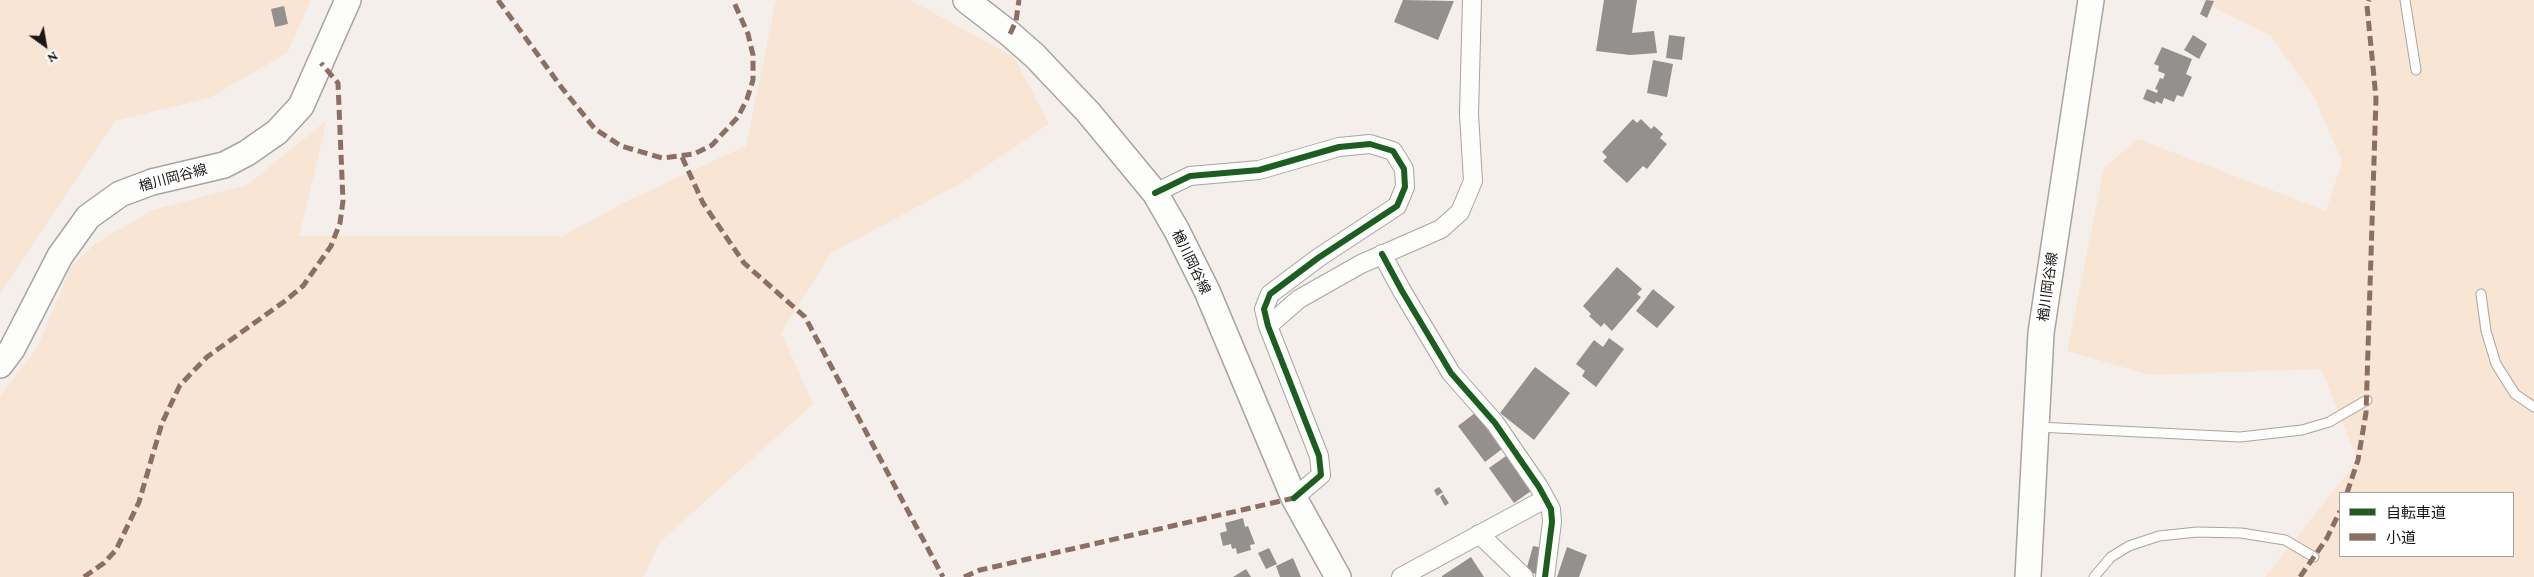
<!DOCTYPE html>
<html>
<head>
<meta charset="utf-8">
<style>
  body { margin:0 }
  #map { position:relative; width:2534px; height:577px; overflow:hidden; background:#f4efeb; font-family:"Crimson Pro","Noto Sans JP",serif }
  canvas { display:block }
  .legend { position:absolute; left:2339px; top:492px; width:175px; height:65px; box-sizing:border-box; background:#fff; border:1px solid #a3a2a1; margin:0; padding:6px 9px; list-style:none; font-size:15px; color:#191614 }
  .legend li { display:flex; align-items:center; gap:10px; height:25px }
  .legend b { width:25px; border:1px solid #a3a2a1 }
  .north { position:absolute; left:20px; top:20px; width:50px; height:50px; -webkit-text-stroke:4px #fff; paint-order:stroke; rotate:148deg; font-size:14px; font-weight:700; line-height:20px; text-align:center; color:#191614 }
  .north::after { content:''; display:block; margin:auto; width:18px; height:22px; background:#191614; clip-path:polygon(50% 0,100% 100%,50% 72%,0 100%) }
</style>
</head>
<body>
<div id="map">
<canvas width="2534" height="577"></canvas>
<ul class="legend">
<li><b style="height:6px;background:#1b5e20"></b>自転車道</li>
<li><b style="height:6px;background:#8d6e63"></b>小道</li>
</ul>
<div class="north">N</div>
</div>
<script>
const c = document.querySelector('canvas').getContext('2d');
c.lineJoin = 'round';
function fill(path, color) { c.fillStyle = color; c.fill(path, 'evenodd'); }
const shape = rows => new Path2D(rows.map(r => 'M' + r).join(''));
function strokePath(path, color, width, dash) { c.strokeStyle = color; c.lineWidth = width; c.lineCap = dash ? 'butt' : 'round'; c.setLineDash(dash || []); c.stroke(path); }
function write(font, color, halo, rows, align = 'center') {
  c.font = font + ' "Crimson Pro","Noto Sans JP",serif'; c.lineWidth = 5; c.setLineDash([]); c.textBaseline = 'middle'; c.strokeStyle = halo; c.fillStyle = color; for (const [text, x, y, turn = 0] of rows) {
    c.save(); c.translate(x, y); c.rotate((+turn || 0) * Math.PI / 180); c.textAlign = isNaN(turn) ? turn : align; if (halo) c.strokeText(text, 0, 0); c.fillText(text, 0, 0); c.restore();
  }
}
const green = shape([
  [0,0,311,0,287,53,209,98,115,121,0,294],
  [776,0,910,0,1014,57,1049,124,958,185,831,253,781,333,813,404,660,542,643,577,0,577,0,396,37,348,71,267,96,243,153,210,247,185,327,120,299,236,563,236,625,202,746,146],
  [2198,0,2534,0,2534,577,2265,577,2358,460,2321,369,2150,375,2067,351,2104,168,2138,139,2326,211,2342,162,2315,98,2271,36],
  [2340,493,2513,493,2513,556,2340,556]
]);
const building = shape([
  [1403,0,1454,1,1438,40,1394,22],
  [1604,0,1637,0,1632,33,1654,31,1657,53,1630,55,1596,51],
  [2206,0,2214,1,2207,18,2200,14],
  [284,6,288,24,275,27,271,9],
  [1669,35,1685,37,1682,60,1666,58],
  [2193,35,2207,44,2199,59,2184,50],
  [2162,47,2192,59,2186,74,2192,77,2183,97,2177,95,2174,102,2164,98,2162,104,2156,101,2155,104,2143,99,2147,89,2157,93,2158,90,2155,89,2160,78,2163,79,2165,74,2158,71,2159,66,2154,64],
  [1653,60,1673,64,1667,97,1647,93],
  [1633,119,1637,123,1641,119,1651,129,1654,126,1663,134,1660,138,1667,144,1647,169,1643,166,1627,183,1603,161,1607,157,1602,152],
  [1617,267,1642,289,1637,294,1641,297,1612,331,1604,323,1601,327,1589,316,1591,314,1583,306],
  [1653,289,1675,307,1657,328,1636,311],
  [1609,338,1624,349,1596,387,1582,376,1585,371,1576,364,1594,340,1603,347],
  [1535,367,1570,393,1534,440,1500,413],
  [1475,413,1502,449,1485,462,1458,426],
  [1506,456,1531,491,1514,503,1489,468],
  [1439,487,1443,492,1437,496,1434,490],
  [1443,494,1449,503,1445,506,1440,497],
  [1243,518,1245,527,1248,526,1255,544,1250,545,1251,550,1237,554,1236,548,1232,549,1231,544,1223,546,1220,533,1227,531,1225,523],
  [1533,546,1543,548,1536,574,1526,571],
  [1567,547,1587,555,1579,577,1557,577],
  [1269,548,1277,564,1266,569,1258,553],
  [1471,557,1484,577,1442,577,1442,576],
  [1293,558,1301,577,1280,577,1276,566],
  [1246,569,1251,577,1233,577]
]);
const lane = shape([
  [2405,0,2416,70],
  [2481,294,2486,331,2496,364,2515,394,2534,407],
  [2038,427,2240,437,2302,430,2329,422,2367,400],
  [2094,577,2111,557,2129,546,2159,536,2197,532,2241,533,2285,540,2314,557]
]);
const street = shape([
  [1155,193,1190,176,1259,170,1339,147,1370,144,1393,151,1404,169,1405,187,1397,206,1318,258,1270,294,1264,309,1268,326,1319,456,1321,475,1294,498],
  [1382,254,1402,291,1451,373,1495,423,1539,487,1551,509,1552,522,1545,577],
  [1268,326,1299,299,1361,264,1441,229,1460,212,1473,181,1469,114,1472,0],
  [1479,534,1524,577],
  [1401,577,1545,499]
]);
const secondary = shape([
  [966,0,1010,34,1035,56,1088,112,1155,193,1177,231,1207,291,1294,498,1338,577],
  [0,365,12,349,60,256,88,217,120,194,152,182,224,165,247,153,277,132,301,106,348,0],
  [2028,577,2041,333,2091,0]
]);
const quiet = shape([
  [498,0,562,88,595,129,621,146,662,158,694,154,712,145,738,117,747,99,753,80,753,55,748,34,733,0],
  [1010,34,1016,21,1019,0],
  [682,157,703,203,744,263,805,317,943,577],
  [2347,493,2358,460,2366,413,2376,98,2367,6,2369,0],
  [84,577,104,563,116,550,139,502,162,423,180,385,207,357,285,301,303,286,331,246,340,223,343,201,338,83,321,63],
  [964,577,980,570,1294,498],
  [2300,577,2327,538,2340,511]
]);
const cycleway = shape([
  [1155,193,1190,176,1259,170,1339,147,1370,144,1393,151,1404,169,1405,187,1397,206,1318,258,1270,294,1264,309,1268,326,1319,456,1321,475,1294,498],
  [1382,254,1402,291,1451,373,1495,423,1539,487,1551,509,1552,522,1545,577]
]);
const streetNames = [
  ["楢川岡谷線",173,178,-15],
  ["楢川岡谷線",1191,262,64],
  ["楢川岡谷線",2048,287,-82]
];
fill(green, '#f8e5d4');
fill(building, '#94908d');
strokePath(lane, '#a7a4a1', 11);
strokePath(street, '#a7a4a1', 20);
strokePath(secondary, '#a7a4a1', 28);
strokePath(lane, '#fdfdfc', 9);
strokePath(street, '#fdfdfc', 18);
strokePath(secondary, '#fdfdfc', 25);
strokePath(quiet, '#8d6e63', 5, [10, 5]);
strokePath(cycleway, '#1b5e20', 6);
write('14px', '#191614', '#fff', streetNames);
</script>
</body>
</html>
